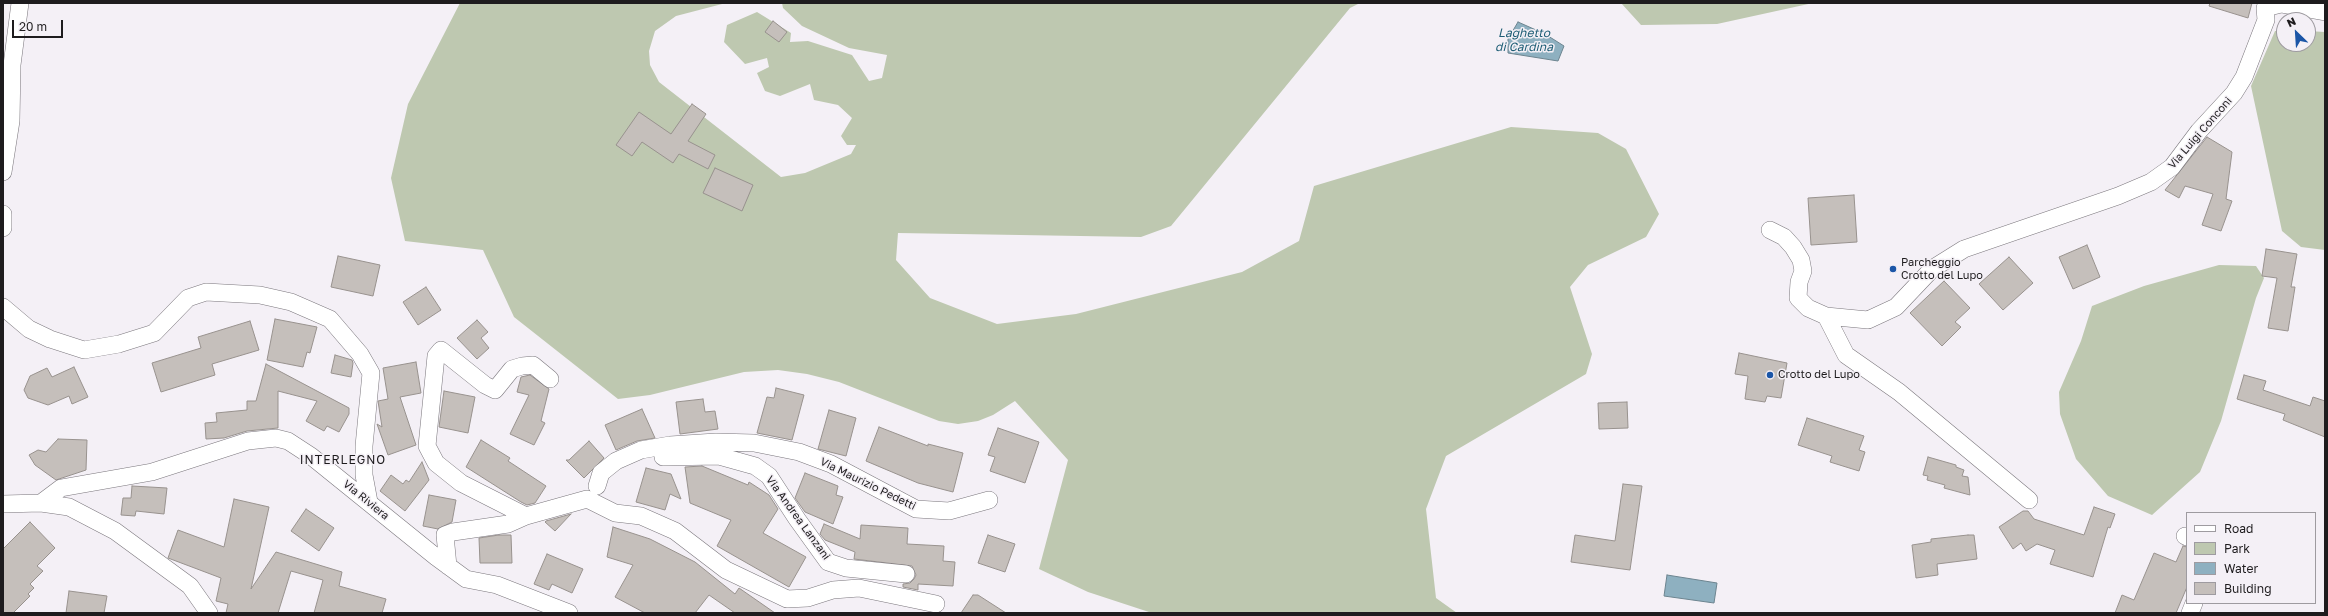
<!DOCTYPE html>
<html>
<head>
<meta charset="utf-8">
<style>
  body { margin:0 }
  #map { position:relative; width:2328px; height:616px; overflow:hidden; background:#f4f0f6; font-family:"Golos Text",sans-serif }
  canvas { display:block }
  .frame { position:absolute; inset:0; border:4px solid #1e1c1e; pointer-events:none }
  .legend { position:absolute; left:2186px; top:512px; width:130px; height:92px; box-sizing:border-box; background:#f4f0f6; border:1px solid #9e9ba0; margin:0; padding:5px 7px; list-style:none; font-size:12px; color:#1e1c1e }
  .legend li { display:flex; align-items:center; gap:8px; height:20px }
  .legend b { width:20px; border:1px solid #9e9ba0 }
  .north { position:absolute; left:2276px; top:12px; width:40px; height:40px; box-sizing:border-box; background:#f4f0f6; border:1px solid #9e9ba0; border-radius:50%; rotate:335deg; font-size:11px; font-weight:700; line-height:16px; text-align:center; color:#1e1c1e }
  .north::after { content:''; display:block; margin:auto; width:14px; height:18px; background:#1b56a7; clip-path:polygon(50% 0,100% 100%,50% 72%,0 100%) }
  .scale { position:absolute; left:12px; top:20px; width:51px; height:18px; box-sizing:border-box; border:2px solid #1e1c1e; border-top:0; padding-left:5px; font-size:12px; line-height:14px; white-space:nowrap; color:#1e1c1e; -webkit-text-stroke:3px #f4f0f6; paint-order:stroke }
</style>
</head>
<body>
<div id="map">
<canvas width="2328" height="616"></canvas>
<div class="frame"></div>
<ul class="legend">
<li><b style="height:5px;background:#fff"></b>Road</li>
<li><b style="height:11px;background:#bec8b0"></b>Park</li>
<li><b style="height:11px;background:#8eb0c0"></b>Water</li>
<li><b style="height:11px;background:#c5bfbb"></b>Building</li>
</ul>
<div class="north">N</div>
<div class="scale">20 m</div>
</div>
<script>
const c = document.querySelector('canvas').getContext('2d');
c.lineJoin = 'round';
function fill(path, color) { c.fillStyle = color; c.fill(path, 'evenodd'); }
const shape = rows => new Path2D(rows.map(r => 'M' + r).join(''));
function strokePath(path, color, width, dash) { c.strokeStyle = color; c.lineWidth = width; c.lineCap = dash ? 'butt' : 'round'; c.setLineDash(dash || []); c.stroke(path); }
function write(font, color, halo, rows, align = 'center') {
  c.font = font + ' "Golos Text",sans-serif'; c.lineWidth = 3; c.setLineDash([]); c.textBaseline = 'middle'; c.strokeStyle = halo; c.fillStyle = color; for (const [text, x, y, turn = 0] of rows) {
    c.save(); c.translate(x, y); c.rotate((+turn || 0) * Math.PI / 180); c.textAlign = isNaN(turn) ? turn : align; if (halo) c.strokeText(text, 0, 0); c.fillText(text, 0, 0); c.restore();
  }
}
const green = shape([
  [460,3,726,3,676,16,655,31,649,51,650,65,659,82,781,177,805,173,851,154,856,145,847,145,841,136,852,118,838,105,814,100,810,84,780,96,765,91,757,73,769,67,767,58,745,64,724,42,727,25,757,12,791,33,790,42,808,41,852,55,869,81,882,78,887,55,849,48,802,26,783,8,782,3,1360,3,1350,8,1171,226,1141,237,898,233,896,260,930,298,997,324,1076,314,1242,272,1299,241,1314,186,1511,127,1598,133,1626,149,1659,214,1646,237,1588,265,1570,287,1592,354,1586,374,1446,456,1426,509,1436,598,1457,613,1152,613,1088,592,1039,569,1068,460,1015,401,993,415,978,421,958,424,939,421,839,382,807,374,778,370,744,372,650,395,618,399,514,317,483,250,405,241,391,178,408,104],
  [1621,3,1813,3,1717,24,1641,25],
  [2275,31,2284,31,2284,44,2308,44,2308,31,2325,32,2325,250,2301,247,2282,231,2251,86],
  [2219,265,2256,266,2264,278,2256,298,2221,421,2200,472,2152,515,2108,496,2076,459,2060,414,2059,392,2081,341,2092,306,2144,286]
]);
const water = shape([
  [1518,22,1545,34,1564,46,1558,61,1508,53,1508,39,1518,22],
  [1667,575,1717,583,1714,603,1664,596,1667,575]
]);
const building = shape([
  [2210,3,2252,3,2248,18,2209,6,2210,3],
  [773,21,787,32,779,42,765,32,773,21],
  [692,104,706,114,688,141,715,155,708,169,679,154,673,163,642,142,632,156,616,145,639,112,671,134,692,104],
  [2207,137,2232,152,2226,199,2232,201,2221,231,2202,225,2213,194,2185,186,2179,198,2165,190,2207,137],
  [715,168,753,185,742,211,703,193,715,168],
  [1854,195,1857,242,1811,245,1808,198,1854,195],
  [2087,245,2100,277,2073,289,2059,257,2087,245],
  [2266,249,2297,254,2291,287,2295,287,2288,331,2268,328,2277,278,2262,276,2266,249],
  [338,256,380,265,373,296,331,287,338,256],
  [2009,257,2033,283,2003,310,1979,284,2009,257],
  [1944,281,1970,308,1955,322,1961,327,1942,346,1910,313,1944,281],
  [426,287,441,310,418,325,403,302,426,287],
  [275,319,317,327,310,353,307,352,303,367,267,360,275,319],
  [477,320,488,332,481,338,489,348,477,359,457,338,477,320],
  [250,321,259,350,212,364,215,375,161,392,152,363,201,348,198,337,250,321],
  [1739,353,1787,363,1781,398,1767,396,1765,402,1745,399,1748,376,1735,374,1739,353],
  [335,355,352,360,353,363,351,377,331,373,335,355],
  [416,362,421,393,400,397,416,445,388,455,377,424,382,427,378,401,388,399,383,368,416,362],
  [266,364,349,408,349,414,339,432,327,426,324,431,306,421,317,401,278,391,278,428,247,431,224,438,206,439,205,423,217,422,216,413,247,410,247,401,256,401,266,364],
  [74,367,88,397,72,404,69,396,48,405,28,398,24,390,30,376,47,368,52,377,74,367],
  [530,375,549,389,541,421,545,423,534,445,510,434,529,395,517,392,521,377,530,375],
  [2244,375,2266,381,2263,390,2310,406,2313,397,2325,401,2325,437,2283,420,2285,414,2237,399,2244,375],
  [776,388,804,395,792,440,757,433,767,397,774,398,776,388],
  [444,391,475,397,468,433,439,427,444,391],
  [703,399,705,412,715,411,718,429,680,434,676,402,703,399],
  [1627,402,1628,428,1599,429,1598,403,1627,402],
  [642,409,655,438,637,441,616,450,605,425,642,409],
  [829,410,856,418,846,456,818,449,829,410],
  [1807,418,1864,436,1859,450,1865,452,1859,471,1830,462,1832,456,1798,445,1807,418],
  [879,427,928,446,928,444,963,453,953,492,918,483,866,461,879,427],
  [998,428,1039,442,1025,483,990,471,995,457,988,455,998,428],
  [58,439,87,440,86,470,56,480,35,465,29,455,38,450,46,452,58,439],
  [481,440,510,458,508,461,546,486,535,503,527,505,521,502,466,467,481,440],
  [589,441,604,458,584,478,566,460,569,460,589,441],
  [1928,457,1956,465,1956,467,1964,470,1962,476,1968,477,1970,495,1944,488,1945,485,1927,480,1928,476,1923,475,1928,457],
  [422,462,429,480,405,511,380,491,391,475,403,484,406,480,409,482,422,462],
  [702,466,748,485,749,482,769,495,778,509,763,533,806,557,789,587,717,546,731,520,690,503,685,467,702,466],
  [646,468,671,474,681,499,670,494,665,510,636,502,646,468],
  [805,473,838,486,836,495,843,497,833,524,805,512,795,498,805,473],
  [1623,484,1642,486,1630,570,1571,562,1575,535,1615,541,1623,484],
  [132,486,167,488,164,514,136,511,135,516,121,515,123,498,131,498,132,486],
  [429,495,456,500,452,522,438,529,423,526,429,495],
  [234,499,269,507,251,589,276,552,342,572,339,586,386,599,382,613,314,613,323,580,291,571,278,613,226,613,228,604,216,601,221,578,168,558,178,530,224,547,234,499],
  [2094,507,2115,514,2110,528,2108,527,2093,577,2050,564,2055,550,2037,544,2026,551,2021,543,2013,549,1999,527,2023,511,2028,511,2034,519,2084,535,2094,507],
  [306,509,334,528,319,551,291,531,306,509],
  [571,514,555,531,545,522,546,521,571,514],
  [30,522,55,548,37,566,43,571,30,584,34,588,28,594,30,596,13,613,3,613,3,549,30,522],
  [824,524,860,539,861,525,908,528,907,544,944,546,943,561,955,562,953,586,918,584,918,590,903,587,903,584,910,583,914,579,916,575,912,566,854,559,855,552,825,540,820,534,824,524],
  [613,527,650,539,695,562,735,594,739,588,775,613,735,613,709,595,695,613,645,613,615,597,633,565,607,557,613,527],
  [499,535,511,535,512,563,480,563,479,538,499,535],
  [988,535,1015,544,1005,572,978,563,988,535],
  [1968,535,1974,535,1977,559,1937,564,1938,575,1916,578,1912,545,1931,542,1931,539,1968,535],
  [2183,546,2187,547,2187,587,2176,613,2115,613,2122,595,2134,600,2154,553,2176,562,2183,546],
  [547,554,583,569,572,593,552,584,549,590,534,584,547,554],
  [69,591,107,596,104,613,66,613,69,591],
  [973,595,978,595,1006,613,961,613,973,595]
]);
const minor = shape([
  [3,172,11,121,12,65,20,3],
  [3,214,3,228],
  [1770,230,1784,237,1793,247,1801,260,1803,271,1799,282,1798,298,1808,308,1826,316,1868,320,1896,307,1932,269,1964,249,2118,196,2151,182,2172,167,2199,131,2234,93,2244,77,2266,20,2265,8,2281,4,2325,12],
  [3,307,29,329,50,339,84,350,119,344,154,333,188,298,206,292,260,295,291,302,330,319,360,354,371,373,364,446,364,475,369,502],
  [1826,316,1846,355,1899,392,2029,500],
  [663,457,719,456,755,466,769,476,797,519,828,562,846,568,906,574],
  [597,486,601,473,616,461,641,450,670,445,716,442,754,443,799,452,831,464,916,509,949,511,989,500],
  [41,503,61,488,152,472,248,441,276,438,288,441,311,456,436,557,466,579,497,585,569,613],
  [3,504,41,503,69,507,115,531,190,586,209,613],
  [526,516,461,483,436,463,427,446,436,356,441,350,485,385,495,390,512,369,522,366,533,365,550,379],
  [2185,536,2187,537],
  [448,566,445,535,453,532,508,524,526,516,587,499,615,513,641,516,675,531,726,570,787,599,808,598,833,590,859,588,936,604],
  [2190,613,2194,603]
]);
const markers = [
  [1893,269,4,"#1b56a7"],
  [1770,375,4,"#1b56a7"]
];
const streetNames = [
  ["Via Luigi Conconi",2200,133,-49],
  ["Via Maurizio Pedetti",868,484,26],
  ["Via Riviera",366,500,39],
  ["Via Andrea Lanzani",798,518,54]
];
const poiNames = [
  ["Parcheggio",1901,263],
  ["Crotto del Lupo",1901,276],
  ["Crotto del Lupo",1778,375]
];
const waterNames = [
  ["Laghetto",1524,33],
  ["di Cardina",1524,47]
];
const neighbourhoodNames = [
  ["INTERLEGNO",343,460]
];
fill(green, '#bec8b0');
fill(water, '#8eb0c0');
strokePath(water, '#6c848f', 1);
fill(building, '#c5bfbb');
strokePath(building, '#98928e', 1);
strokePath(minor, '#7b777d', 18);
strokePath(minor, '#fff', 17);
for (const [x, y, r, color] of markers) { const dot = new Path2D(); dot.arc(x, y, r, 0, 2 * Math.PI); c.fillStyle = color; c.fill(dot); strokePath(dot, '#f4f0f6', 1.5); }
write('11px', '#1e1c1e', '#f4f0f6', streetNames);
write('11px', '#1e1c1e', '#f4f0f6', poiNames, 'left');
write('italic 12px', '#1e5d75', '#f4f0f6', waterNames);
c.letterSpacing = '1px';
write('12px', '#1e1c1e', '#f4f0f6', neighbourhoodNames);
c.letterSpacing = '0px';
</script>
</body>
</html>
